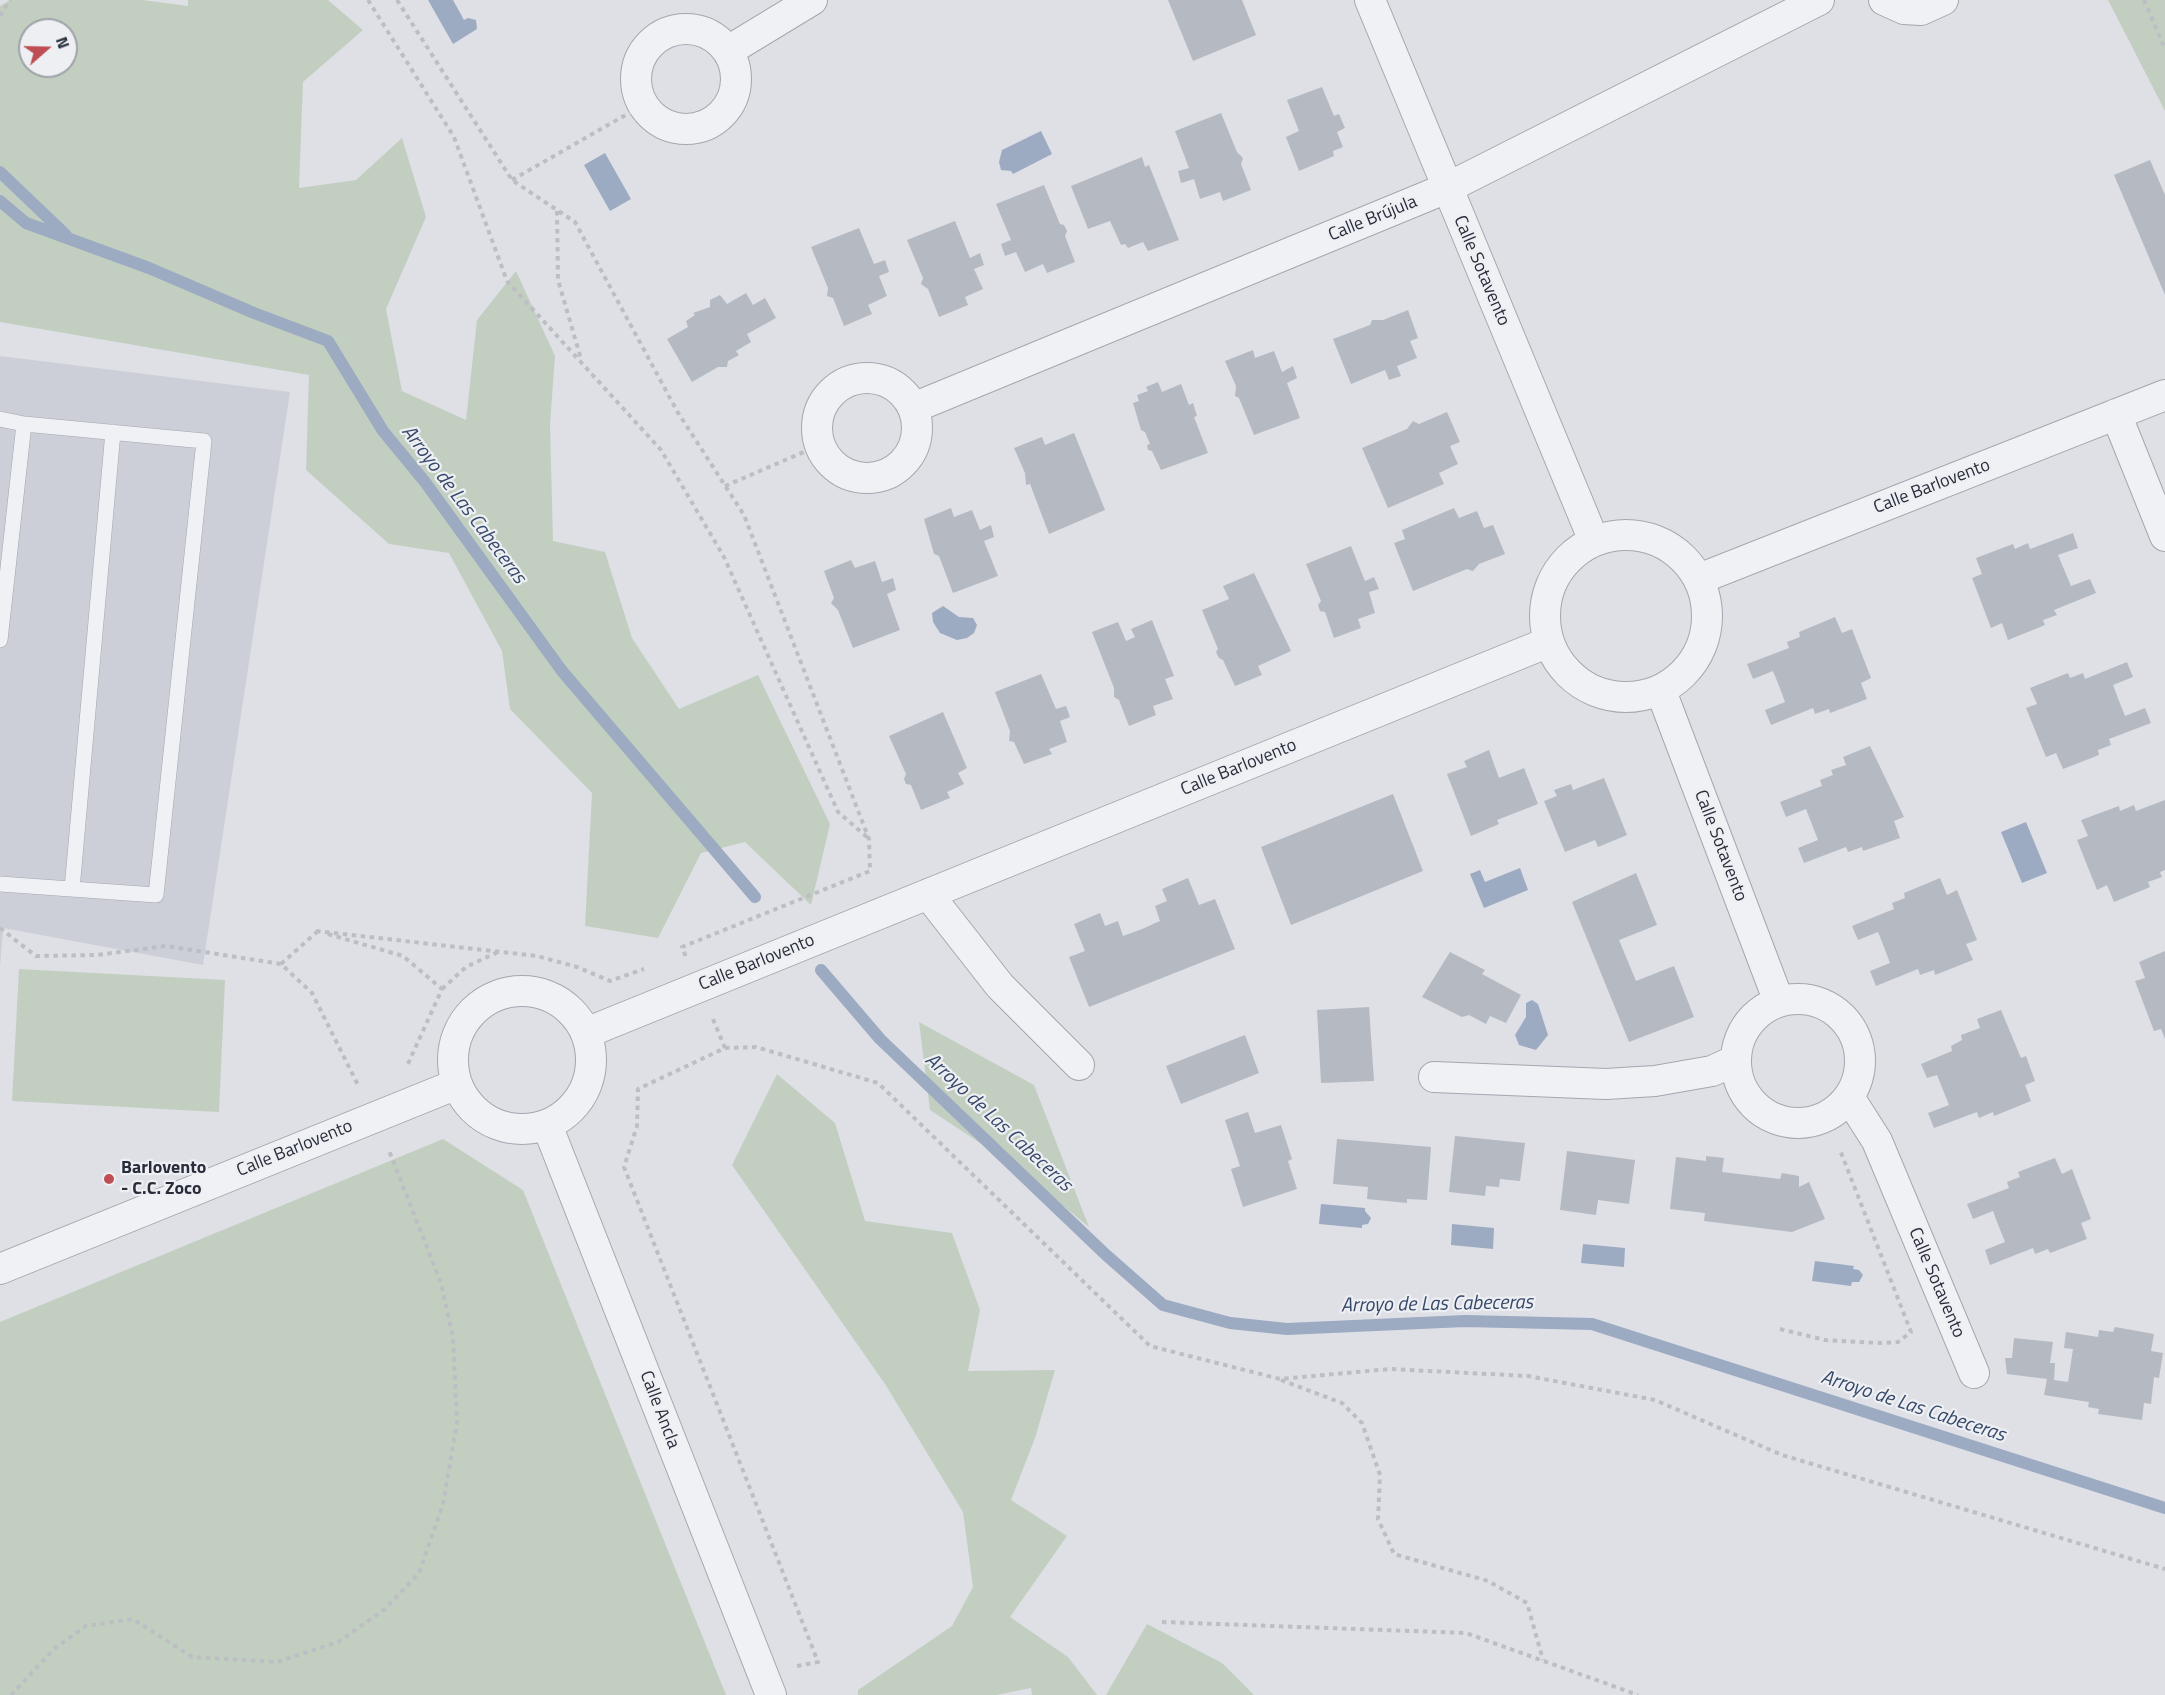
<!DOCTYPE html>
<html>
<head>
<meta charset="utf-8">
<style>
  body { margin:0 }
  #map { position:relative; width:2165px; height:1695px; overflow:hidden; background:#dee0e6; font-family:"Titillium Web",sans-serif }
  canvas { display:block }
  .north { position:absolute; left:18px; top:18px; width:60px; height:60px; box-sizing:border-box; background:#edeff3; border:2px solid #9fa1a9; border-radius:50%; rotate:70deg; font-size:16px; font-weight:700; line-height:24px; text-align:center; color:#292d3b }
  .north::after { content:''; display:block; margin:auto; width:21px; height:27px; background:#bf4e54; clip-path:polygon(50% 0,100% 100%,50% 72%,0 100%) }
</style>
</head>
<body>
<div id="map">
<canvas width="2165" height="1695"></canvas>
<div class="north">N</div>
</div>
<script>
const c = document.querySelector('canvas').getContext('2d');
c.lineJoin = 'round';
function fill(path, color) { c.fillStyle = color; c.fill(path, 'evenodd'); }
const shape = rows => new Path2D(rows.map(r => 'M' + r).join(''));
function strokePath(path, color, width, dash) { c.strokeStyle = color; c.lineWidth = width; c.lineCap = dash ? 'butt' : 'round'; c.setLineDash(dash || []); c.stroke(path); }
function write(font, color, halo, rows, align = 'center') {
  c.font = font + ' "Titillium Web",sans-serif'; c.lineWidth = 4.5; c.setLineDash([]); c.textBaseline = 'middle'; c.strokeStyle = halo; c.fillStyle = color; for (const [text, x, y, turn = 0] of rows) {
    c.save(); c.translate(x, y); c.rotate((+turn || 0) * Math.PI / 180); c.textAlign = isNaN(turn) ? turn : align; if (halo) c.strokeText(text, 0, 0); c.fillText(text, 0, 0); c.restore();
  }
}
const built = shape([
  [0,356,290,392,203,965,3,928,0,967]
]);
const green = shape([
  [10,0,143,0,188,6,188,0,328,0,363,30,303,82,299,188,356,180,402,138,426,217,386,309,402,391,466,420,477,320,516,271,555,356,550,424,553,541,605,552,632,638,679,709,758,675,830,824,811,905,745,842,701,853,658,938,585,926,592,793,510,709,502,651,449,553,389,544,306,470,309,375,0,322,0,6],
  [30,30,66,30,66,66,30,66],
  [2108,0,2165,0,2165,111],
  [19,969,225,980,219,1112,12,1101],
  [919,1022,1034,1085,1089,1227,1015,1166,930,1110],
  [777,1074,835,1123,865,1221,952,1233,980,1310,968,1371,1055,1370,1035,1438,1011,1500,1067,1536,1010,1617,1068,1657,1097,1695,1032,1695,1031,1688,996,1695,858,1695,858,1690,952,1626,973,1587,963,1512,885,1384,732,1165],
  [443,1139,523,1190,726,1695,0,1695,0,1322],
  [1147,1624,1222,1663,1254,1695,1106,1695]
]);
const water = shape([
  [428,0,453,0,464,20,468,18,476,20,477,29,453,44],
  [1041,131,1052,154,1013,174,1011,171,1001,170,999,162,1002,150],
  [605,153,631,199,610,211,584,165],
  [943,606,959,617,973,618,977,625,974,633,967,638,957,640,940,633,933,622,932,613],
  [2026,822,2047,873,2022,883,2001,832],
  [1520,868,1528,890,1484,908,1470,874,1480,870,1485,882],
  [1532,1000,1538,1004,1548,1035,1536,1050,1519,1045,1515,1035,1526,1017,1526,1003],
  [1321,1204,1365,1208,1365,1211,1371,1218,1368,1224,1362,1225,1362,1228,1319,1224],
  [1452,1224,1494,1228,1493,1249,1451,1245],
  [1583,1244,1625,1248,1624,1267,1581,1263],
  [1815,1261,1854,1266,1853,1269,1859,1270,1863,1275,1859,1282,1852,1282,1851,1286,1812,1281]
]);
const stream = shape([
  [0,172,66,235],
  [0,201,26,223,149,268,254,313,328,341,383,431,425,482,562,671,755,897],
  [821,970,880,1039,1105,1254,1163,1305,1230,1323,1287,1329,1465,1321,1592,1324,2165,1508]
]);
const building = shape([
  [1168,0,1242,0,1256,35,1193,61],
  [1322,87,1334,116,1339,114,1345,128,1337,132,1343,147,1333,151,1334,156,1299,171,1286,137,1299,131,1287,100],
  [1221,113,1237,152,1243,158,1241,164,1251,190,1223,201,1220,192,1200,199,1194,179,1181,183,1178,171,1189,168,1175,131],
  [1142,157,1145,167,1149,165,1179,240,1148,251,1143,242,1128,248,1125,244,1121,245,1110,221,1088,229,1071,186],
  [2150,160,2165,195,2165,295,2114,175],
  [1044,185,1060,224,1064,225,1067,231,1065,236,1075,262,1047,273,1043,264,1025,272,1016,252,1005,256,1001,244,1011,240,996,204],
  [955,221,970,258,980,253,984,265,974,269,983,289,965,297,968,305,939,317,928,289,921,284,923,278,907,240],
  [859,228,874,264,885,260,889,272,879,276,887,296,868,305,872,314,844,326,833,298,827,296,828,288,811,247],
  [746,293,753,305,765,298,776,318,747,334,751,342,736,351,739,355,728,361,727,367,718,367,692,382,667,339,688,327,686,321,695,315,693,313,710,307,710,300,720,295,727,304],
  [1408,310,1418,338,1410,341,1417,358,1397,366,1401,376,1389,380,1385,370,1351,384,1333,339,1370,325,1372,320,1383,320],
  [1253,350,1255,358,1274,351,1282,372,1293,366,1297,378,1287,383,1300,418,1254,435,1239,398,1235,396,1236,386,1225,361],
  [1158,382,1162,392,1181,384,1189,405,1193,403,1197,416,1194,417,1208,453,1161,470,1152,451,1148,450,1147,445,1150,444,1145,432,1141,430,1133,403,1139,401,1137,395,1148,391,1146,387],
  [1447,412,1460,442,1450,446,1458,464,1439,473,1444,484,1388,508,1362,448,1407,429,1413,421,1419,424],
  [1074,433,1105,510,1049,534,1030,484,1026,485,1025,473,1014,448,1042,437,1045,445],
  [951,508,954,517,972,510,980,530,991,525,994,537,984,541,998,576,953,593,939,556,934,554,924,519],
  [1454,508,1459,518,1477,511,1484,528,1493,525,1505,554,1479,564,1473,571,1467,569,1413,591,1394,543,1405,539,1402,530],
  [2073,533,2078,548,2058,555,2071,586,2090,579,2096,593,2054,610,2057,615,2043,620,2045,625,2008,640,2002,623,1991,628,1972,578,1982,574,1976,558,2013,544,2015,549,2028,543,2030,549],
  [1351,546,1365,581,1374,577,1379,589,1369,592,1375,613,1358,619,1361,628,1334,638,1325,612,1320,611,1318,605,1321,601,1306,564],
  [851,560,855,568,875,561,882,582,893,578,896,590,887,594,900,630,853,648,838,610,831,603,834,598,824,571],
  [1254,573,1291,651,1258,666,1262,675,1235,686,1223,660,1219,658,1216,652,1218,649,1202,610,1229,599,1223,586],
  [1835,617,1842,633,1852,629,1871,678,1861,683,1867,699,1830,713,1829,709,1815,714,1813,708,1771,725,1765,710,1785,702,1779,686,1773,671,1753,679,1747,664,1789,648,1787,642,1800,637,1799,632],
  [1152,620,1174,676,1165,679,1173,699,1153,706,1156,715,1129,726,1119,700,1114,697,1114,688,1092,632,1118,622,1126,641,1135,637,1131,629],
  [2127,662,2133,677,2113,685,2119,701,2125,716,2145,708,2151,723,2109,739,2111,745,2098,750,2099,755,2063,769,2056,753,2046,757,2026,708,2037,704,2030,688,2068,673,2070,678,2083,673,2085,679],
  [1041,674,1056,709,1066,706,1070,717,1060,721,1067,742,1049,749,1052,754,1024,764,1014,742,1009,741,1010,731,995,692],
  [943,712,967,768,958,773,964,784,947,792,950,798,921,810,911,785,906,784,904,779,906,774,889,736],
  [1870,746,1904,817,1894,821,1900,838,1863,851,1862,847,1848,852,1846,847,1804,863,1798,848,1818,840,1806,809,1786,817,1780,802,1822,786,1820,780,1833,775,1831,770,1846,765,1843,757],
  [1489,750,1499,778,1524,768,1538,804,1497,820,1499,824,1471,836,1447,774,1467,767,1464,761],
  [1604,778,1627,835,1598,847,1595,840,1565,852,1544,801,1557,796,1554,790,1571,784,1573,790],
  [1393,794,1423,871,1291,925,1261,847],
  [2165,800,2165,870,2160,872,2162,877,2148,882,2150,887,2114,902,2107,885,2097,890,2077,840,2088,836,2081,820,2119,806,2120,811,2134,805,2136,811],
  [1636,873,1657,925,1619,940,1636,981,1674,966,1694,1017,1629,1042,1572,902],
  [1188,878,1199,905,1215,899,1235,949,1089,1007,1069,957,1085,951,1074,924,1100,913,1105,926,1118,921,1123,936,1142,929,1160,921,1155,906,1167,901,1162,889],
  [1940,878,1947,895,1957,890,1977,940,1966,944,1973,960,1935,975,1934,970,1920,975,1918,969,1876,986,1870,971,1890,963,1884,947,1878,932,1858,940,1852,926,1894,909,1892,903,1905,898,1904,893],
  [2165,951,2165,1039,2161,1029,2154,1031,2135,981,2145,978,2139,962],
  [1450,952,1485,970,1482,974,1521,995,1506,1023,1490,1016,1486,1024,1469,1015,1462,1017,1422,997],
  [1369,1007,1374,1081,1321,1083,1317,1010],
  [2001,1010,2021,1058,2026,1056,2035,1081,2025,1085,2031,1101,1994,1116,1993,1112,1979,1118,1977,1112,1934,1128,1928,1113,1949,1105,1937,1075,1927,1078,1921,1064,1952,1051,1951,1046,1962,1040,1961,1035,1980,1028,1977,1019],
  [1245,1035,1259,1073,1181,1104,1166,1066],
  [1248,1112,1255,1133,1281,1125,1292,1159,1288,1161,1297,1189,1243,1207,1231,1169,1240,1166,1225,1120],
  [1455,1136,1525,1143,1520,1181,1500,1179,1499,1187,1486,1186,1485,1196,1449,1192],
  [1337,1139,1431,1147,1427,1200,1407,1199,1407,1203,1367,1199,1368,1187,1333,1184],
  [1567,1151,1635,1160,1629,1204,1598,1200,1596,1215,1560,1210],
  [1706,1156,1724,1158,1722,1172,1780,1179,1782,1173,1799,1176,1799,1187,1809,1182,1825,1219,1792,1232,1704,1221,1705,1213,1670,1209,1676,1157,1706,1161],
  [2055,1158,2062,1174,2072,1169,2091,1219,2081,1223,2087,1239,2050,1253,2048,1249,2035,1254,2033,1248,1990,1265,1985,1250,2005,1242,1999,1227,1993,1211,1973,1219,1967,1204,2009,1188,2007,1182,2020,1177,2018,1172],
  [2115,1327,2154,1334,2151,1351,2163,1353,2159,1378,2154,1377,2151,1404,2144,1403,2142,1420,2098,1414,2099,1409,2088,1407,2089,1402,2044,1395,2047,1379,2007,1374,2005,1358,2012,1358,2014,1338,2053,1342,2050,1363,2055,1363,2054,1380,2068,1382,2073,1349,2064,1348,2066,1332,2098,1337,2099,1330,2113,1332]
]);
const path = shape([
  [368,0,454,137,507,281,661,450,724,557,838,812,868,838],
  [397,0,512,180,575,222,677,411,744,515,869,839,870,871,682,947,686,957],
  [2144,0,2165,49],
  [0,16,10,0],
  [512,180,643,105],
  [557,211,558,280,581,359],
  [725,486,820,445],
  [0,928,36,956,97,955,166,946,281,964,312,993,359,1087],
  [316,931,537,956,577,967,610,981,644,969],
  [328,934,403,956,442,989,407,1066],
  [281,964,318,931],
  [442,989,466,967,498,952],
  [713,1019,725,1048,638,1089,637,1126,624,1167,818,1662,797,1666],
  [725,1048,756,1047,878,1083,1150,1346,1280,1379,1390,1369,1528,1376,1655,1400,1782,1455,2165,1569],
  [1780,1329,1825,1340,1880,1343,1898,1342,1911,1332,1840,1150],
  [1281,1380,1342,1403,1362,1423,1380,1475,1378,1519,1394,1554,1488,1581,1527,1603,1543,1660],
  [1162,1622,1466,1633,1638,1695],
  [11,1695,54,1649,86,1626,133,1619,192,1657,277,1662,338,1642,385,1609,419,1573,443,1504,457,1422,453,1338,441,1283,388,1148]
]);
const lane = shape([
  [0,419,24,424],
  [0,640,24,424,204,441,156,895,0,884],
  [72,889,113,432]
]);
const street = shape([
  [1370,0,1594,541],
  [1884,0,1904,9,1921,10,1943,0],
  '636 79a50 50 0 1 1 100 0a50 50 0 1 1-100 0Z',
  [728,51,812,0],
  '817 428a50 50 0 1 1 100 0a50 50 0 1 1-100 0Z',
  [913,408,1447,188,1819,0],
  [2116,414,2165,536],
  '1545 616a81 81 0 1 1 162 0a81 81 0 1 1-162 0Z',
  [1699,579,2165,395],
  [1661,691,1779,1002],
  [928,894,1000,986,1079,1065],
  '453 1060a69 69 0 1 1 138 0a69 69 0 1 1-138 0Z',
  '1736 1061a62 62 0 1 1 124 0a62 62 0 1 1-124 0Z',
  [586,1033,1549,642],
  [1434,1077,1606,1084,1655,1081,1712,1071,1736,1060],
  [1849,1097,1877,1141,1974,1373],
  [547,1125,771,1695],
  [0,1269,457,1084]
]);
const markers = [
  [109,1179,6,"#bf4e54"]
];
const streetNames = [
  ["Calle Brújula",1373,219,-22],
  ["Calle Sotavento",1481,271,67],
  ["Calle Barlovento",1932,487,-21],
  ["Calle Barlovento",1239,768,-22],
  ["Calle Sotavento",1720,846,69],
  ["Calle Barlovento",757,963,-22],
  ["Calle Barlovento",295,1149,-22],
  ["Calle Sotavento",1936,1283,67],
  ["Calle Ancla",659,1410,69]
];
const poiNames = [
  ["Barlovento",121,1169],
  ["- C.C. Zoco",121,1190]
];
const waterNames = [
  ["Arroyo de Las Cabeceras",463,505,53],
  ["Arroyo de Las Cabeceras",998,1123,43],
  ["Arroyo de Las Cabeceras",1437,1305,-1],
  ["Arroyo de Las Cabeceras",1913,1407,18]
];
fill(built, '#cccfd7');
fill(green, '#c2cfc0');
fill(water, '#9caac2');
strokePath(stream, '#9caac2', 12);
fill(building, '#b5b9c2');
strokePath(lane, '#a4a7af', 16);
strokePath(street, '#a4a7af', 32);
strokePath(path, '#bcbec4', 4, [4.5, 4.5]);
strokePath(lane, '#f0f1f4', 15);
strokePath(street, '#f0f1f4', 30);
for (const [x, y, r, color] of markers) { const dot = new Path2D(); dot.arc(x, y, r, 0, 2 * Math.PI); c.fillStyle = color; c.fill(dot); strokePath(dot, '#edeff3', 2); }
write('18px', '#292d3b', '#edeff3', streetNames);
write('bold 18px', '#292d3b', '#edeff3', poiNames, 'left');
write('italic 20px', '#37496a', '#edeff3', waterNames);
</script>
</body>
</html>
